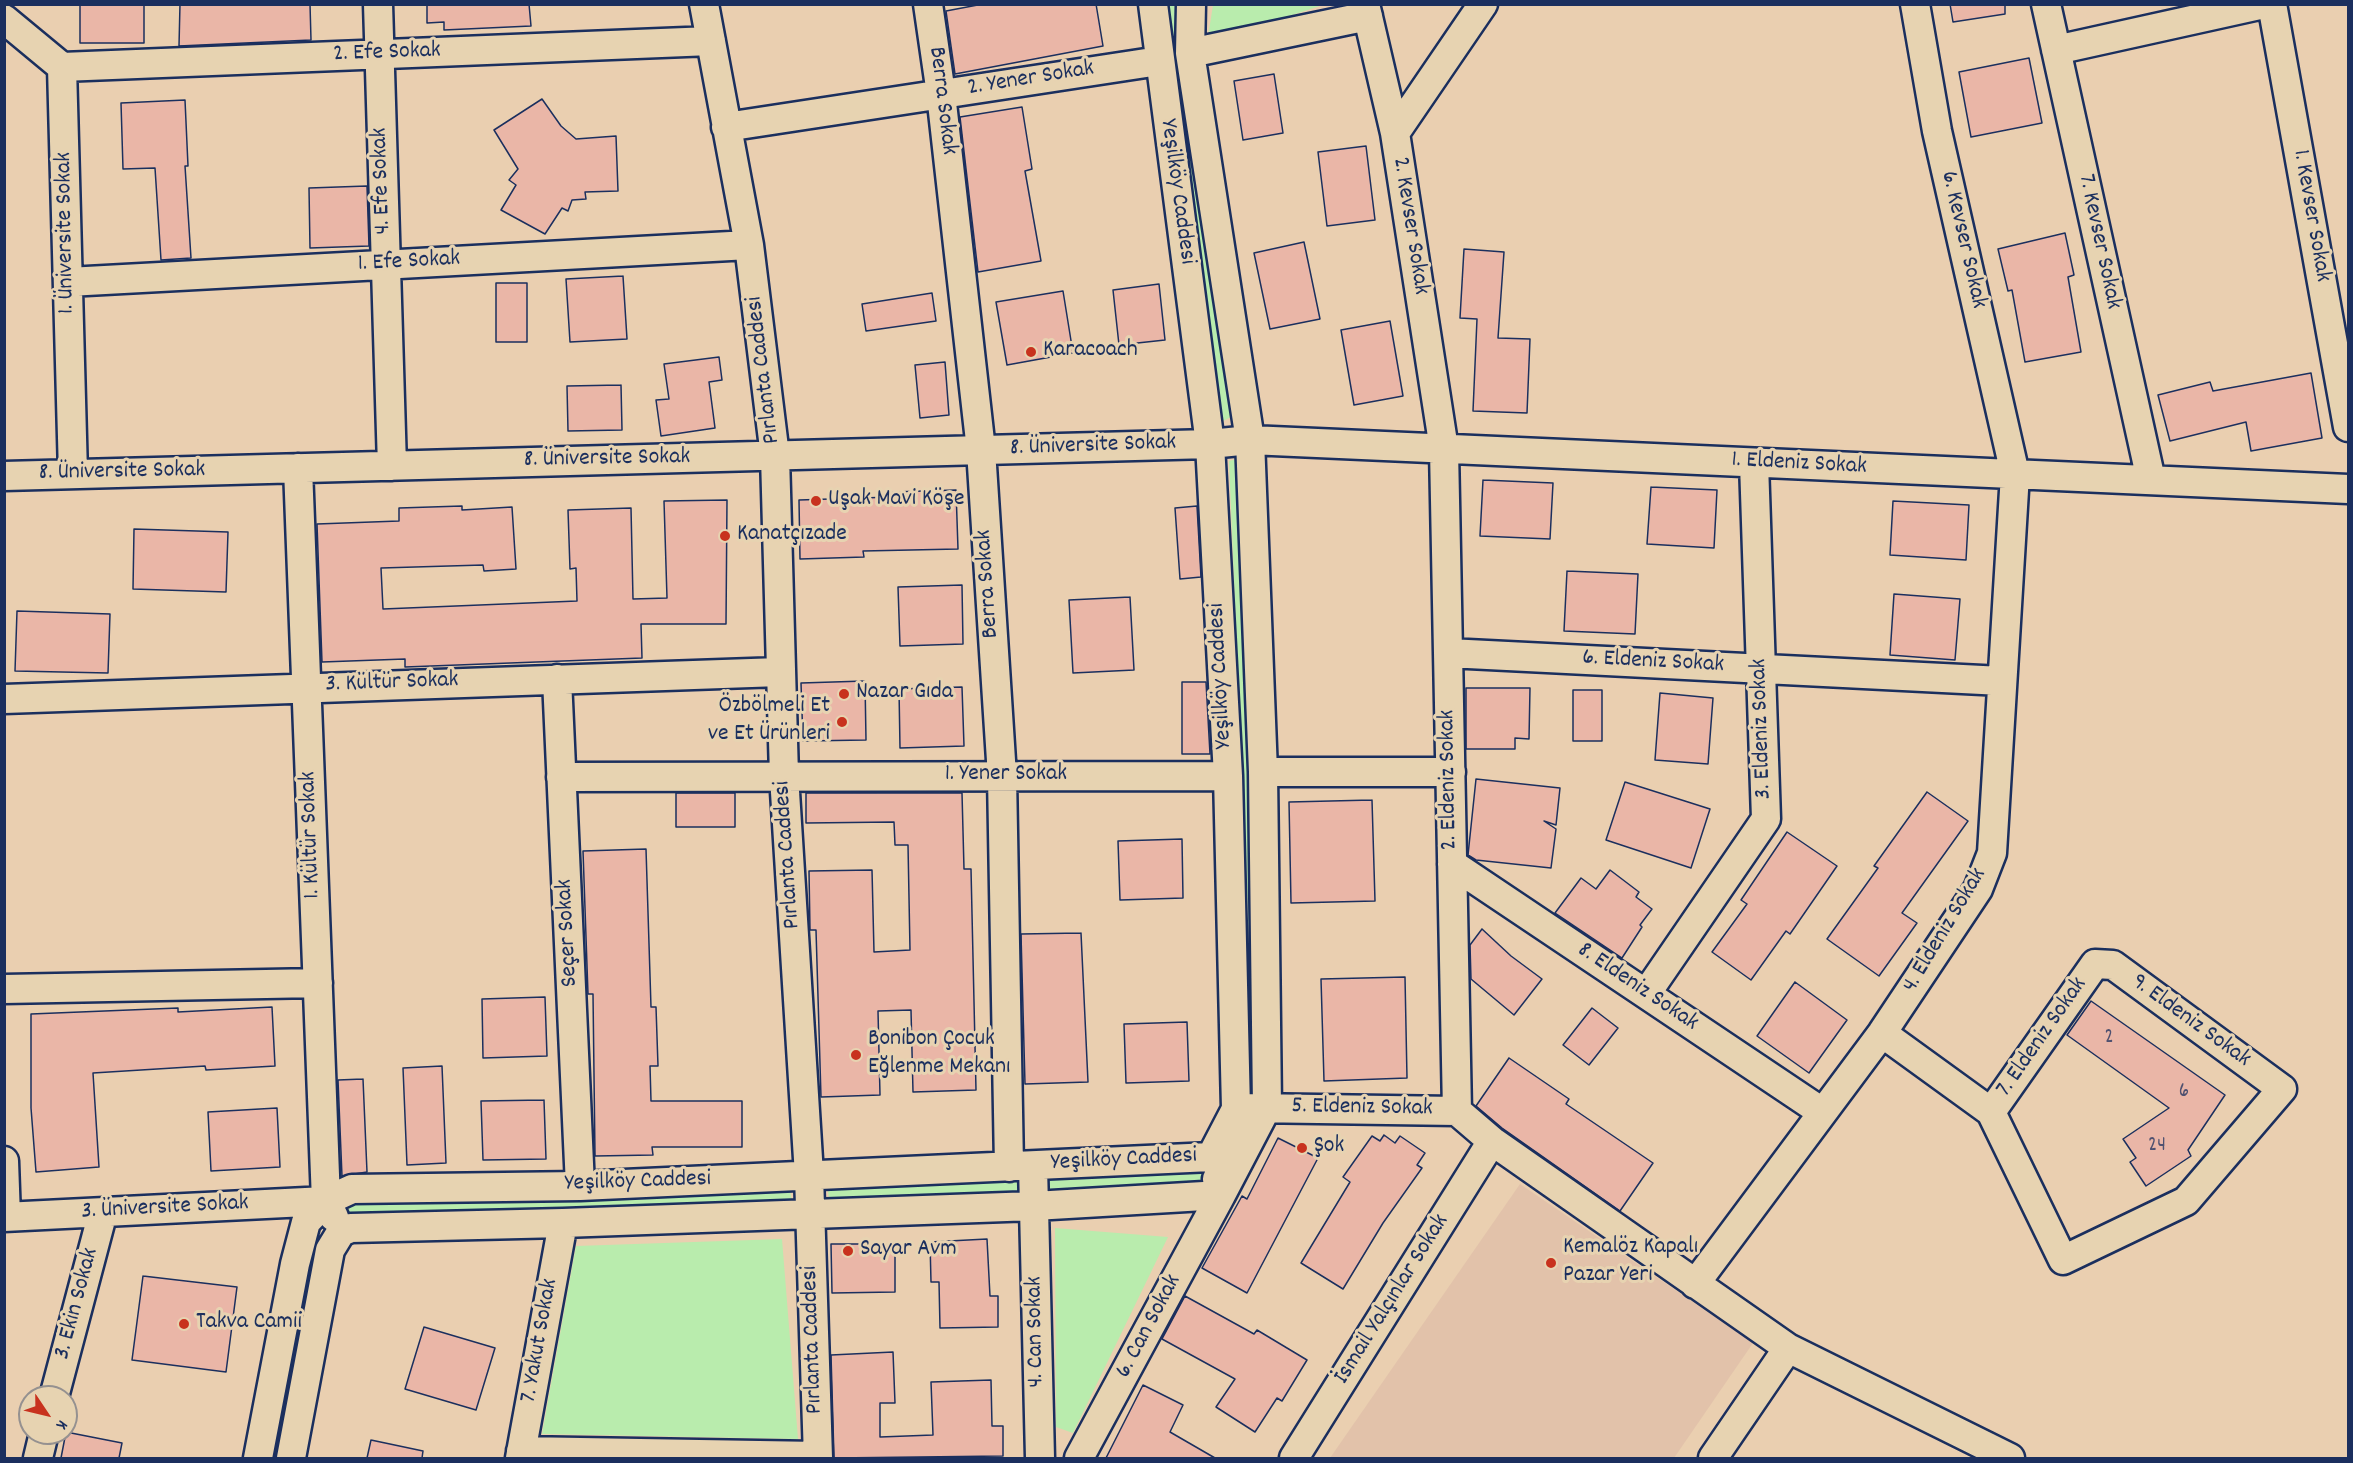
<!DOCTYPE html>
<html>
<head>
<meta charset="utf-8">
<style>
  body { margin:0 }
  #map { position:relative; width:2353px; height:1463px; overflow:hidden; background:#eacfb0; font-family:Dekko,sans-serif }
  canvas { display:block }
  .frame { position:absolute; inset:0; border:6px solid #1b2f5e; pointer-events:none }
  .north { position:absolute; left:18px; top:1385px; width:60px; height:60px; box-sizing:border-box; background:#e7d3b1; border:2px solid #959190; border-radius:50%; rotate:125deg; font-size:16px; font-weight:700; line-height:24px; text-align:center; color:#1b2f5e }
  .north::after { content:''; display:block; margin:auto; width:21px; height:27px; background:#c8321e; clip-path:polygon(50% 0,100% 100%,50% 72%,0 100%) }
</style>
</head>
<body>
<div id="map">
<canvas width="2353" height="1463"></canvas>
<div class="frame"></div>
<div class="north">K</div>
</div>
<script>
const c = document.querySelector('canvas').getContext('2d');
c.lineJoin = 'round';
function fill(path, color) { c.fillStyle = color; c.fill(path, 'evenodd'); }
const shape = rows => new Path2D(rows.map(r => 'M' + r).join(''));
function strokePath(path, color, width, dash) { c.strokeStyle = color; c.lineWidth = width; c.lineCap = dash ? 'butt' : 'round'; c.setLineDash(dash || []); c.stroke(path); }
function write(font, color, halo, rows, align = 'center') {
  c.font = font + ' Dekko,sans-serif'; c.lineWidth = 6; c.setLineDash([]); c.textBaseline = 'middle'; c.strokeStyle = halo; c.fillStyle = color; for (const [text, x, y, turn = 0] of rows) {
    c.save(); c.translate(x, y); c.rotate((+turn || 0) * Math.PI / 180); c.textAlign = isNaN(turn) ? turn : align; if (halo) c.strokeText(text, 0, 0); c.fillText(text, 0, 0); c.restore();
  }
}
const built = shape([
  [1520,1184,1753,1343,1674,1458,1330,1458]
]);
const green = shape([
  [1169,5,1177,5,1179,49,1231,417,1223,421,1171,45],
  [1213,5,1323,5,1207,43],
  [1237,459,1261,1060,1254,1061,1229,461],
  [1209,1172,1207,1183,1043,1190,1042,1178],
  [1021,1182,1022,1193,829,1198,827,1184],
  [790,1189,792,1204,349,1214,349,1205],
  [1055,1228,1168,1237,1073,1433,1056,1427],
  [782,1239,798,1439,542,1434,576,1246],
  [308,1253,316,1253,278,1458,270,1458]
]);
const building = shape([
  [80,4,144,4,144,43,80,43,80,4],
  [180,4,310,4,311,40,179,46,180,4],
  [427,4,529,4,531,26,444,30,444,22,427,23,427,4],
  [983,4,1096,4,1103,46,955,74,946,11,983,4],
  [1950,4,2005,4,2005,14,1953,22,1950,4],
  [2029,58,2042,123,1971,137,1959,72,2029,58],
  [1274,74,1283,133,1243,140,1234,81,1274,74],
  [542,99,561,126,576,139,616,136,618,191,585,192,586,199,572,200,568,211,562,208,545,234,501,210,516,185,509,180,518,169,494,130,542,99],
  [185,100,188,166,185,166,191,258,161,260,155,168,123,169,121,103,185,100],
  [1022,107,1032,169,1025,171,1041,261,978,272,960,117,1022,107],
  [1366,146,1375,220,1327,226,1318,152,1366,146],
  [367,186,369,246,310,248,309,188,367,186],
  [2065,233,2074,275,2068,277,2081,352,2025,362,2012,290,2008,291,1998,249,2065,233],
  [1304,242,1320,319,1270,329,1254,253,1304,242],
  [1464,249,1504,252,1498,338,1530,339,1527,413,1473,411,1477,319,1460,318,1464,249],
  [623,276,627,339,570,342,566,279,623,276],
  [496,283,527,283,527,342,496,342,496,283],
  [1159,284,1165,340,1119,345,1113,290,1159,284],
  [1063,291,1073,353,1007,365,996,302,1063,291],
  [932,293,936,321,866,331,862,304,932,293],
  [1390,321,1403,396,1354,405,1341,330,1390,321],
  [719,357,722,380,709,382,715,428,661,436,656,400,669,399,664,364,719,357],
  [945,362,949,415,920,418,915,365,945,362],
  [2311,373,2322,438,2251,451,2246,422,2170,441,2158,395,2210,382,2213,391,2311,373],
  [621,385,622,430,568,431,567,386,621,385],
  [1483,480,1553,483,1550,539,1480,536,1483,480],
  [1651,487,1717,490,1714,548,1647,544,1651,487],
  [956,490,958,549,863,551,864,557,800,559,799,500,893,497,893,492,956,490],
  [727,500,726,624,641,624,642,658,405,667,405,659,322,662,317,524,399,521,399,508,462,506,462,510,512,507,516,569,484,571,483,565,381,568,383,609,577,601,576,568,570,569,568,510,631,508,633,599,667,598,664,501,727,500],
  [1893,501,1969,505,1966,560,1890,555,1893,501],
  [1197,506,1201,577,1180,579,1175,508,1197,506],
  [134,529,228,532,226,592,133,589,134,529],
  [1567,571,1638,574,1635,634,1564,631,1567,571],
  [962,585,963,644,900,646,898,587,962,585],
  [1894,594,1960,599,1955,660,1890,655,1894,594],
  [1130,597,1134,670,1073,673,1069,600,1130,597],
  [17,611,110,614,108,673,15,671,17,611],
  [865,681,866,740,803,741,801,683,865,681],
  [1182,682,1206,682,1210,754,1182,754,1182,682],
  [962,687,964,746,900,748,899,689,962,687],
  [1466,688,1530,688,1529,739,1515,738,1515,749,1466,749,1466,688],
  [1573,690,1602,690,1602,741,1573,741,1573,690],
  [1660,693,1713,698,1708,764,1655,760,1660,693],
  [1476,779,1560,788,1556,825,1544,821,1556,829,1551,868,1476,860,1468,855,1476,779],
  [1625,782,1710,809,1691,868,1606,840,1625,782],
  [1927,792,1968,821,1902,913,1917,923,1879,976,1827,939,1878,868,1874,866,1927,792],
  [676,793,735,793,735,827,676,827,676,793],
  [806,793,962,793,964,869,971,869,976,1090,913,1092,911,1010,878,1011,880,1095,821,1097,816,930,810,930,809,871,872,870,874,952,910,950,908,845,895,845,894,822,806,823,806,793],
  [1372,800,1375,901,1291,903,1289,802,1372,800],
  [1787,832,1837,866,1790,934,1786,931,1751,980,1712,952,1747,904,1741,900,1787,832],
  [1182,839,1183,898,1120,900,1118,841,1182,839],
  [646,849,651,1007,656,1007,658,1066,650,1066,651,1101,742,1101,742,1147,652,1147,653,1155,595,1156,593,994,588,994,583,851,646,849],
  [1610,870,1639,892,1636,897,1652,909,1640,925,1642,927,1622,958,1555,913,1581,878,1596,889,1610,870],
  [1482,929,1511,956,1542,979,1514,1015,1471,979,1470,945,1482,929],
  [1081,933,1088,1082,1025,1084,1021,934,1081,933],
  [1405,977,1407,1078,1324,1081,1321,979,1405,977],
  [1795,982,1847,1020,1809,1073,1757,1036,1795,982],
  [545,997,547,1056,483,1058,482,999,545,997],
  [2091,1001,2225,1095,2188,1150,2191,1156,2146,1186,2130,1162,2136,1158,2123,1139,2169,1108,2067,1035,2091,1001],
  [272,1007,275,1066,206,1070,205,1066,93,1073,99,1167,36,1172,31,1108,31,1014,178,1008,178,1012,272,1007],
  [1592,1008,1618,1028,1589,1065,1563,1045,1592,1008],
  [1187,1022,1189,1081,1126,1083,1124,1024,1187,1022],
  [1509,1058,1569,1099,1566,1104,1653,1163,1620,1211,1502,1128,1476,1106,1509,1058],
  [442,1066,446,1163,407,1165,403,1068,442,1066],
  [363,1079,367,1172,342,1176,338,1080,363,1079],
  [544,1100,546,1159,483,1160,481,1101,544,1100],
  [277,1108,280,1167,211,1171,208,1112,277,1108],
  [1384,1135,1395,1143,1400,1136,1425,1153,1417,1165,1422,1168,1383,1223,1343,1289,1301,1263,1350,1182,1343,1177,1372,1136,1380,1141,1384,1135],
  [1278,1138,1318,1158,1247,1293,1202,1268,1242,1196,1247,1199,1278,1138],
  [987,1239,990,1296,998,1296,998,1327,940,1328,939,1282,931,1282,930,1242,987,1239],
  [831,1244,895,1244,895,1292,832,1293,831,1244],
  [143,1276,237,1287,226,1372,132,1360,143,1276],
  [1185,1296,1254,1334,1257,1330,1307,1360,1282,1401,1277,1398,1255,1432,1216,1407,1235,1379,1162,1339,1185,1296],
  [424,1327,495,1348,476,1410,405,1389,424,1327],
  [893,1352,895,1403,880,1403,880,1437,933,1435,931,1382,991,1380,992,1426,1003,1426,1003,1456,834,1458,831,1355,893,1352],
  [1143,1385,1183,1405,1170,1432,1215,1458,1106,1458,1143,1385],
  [66,1432,122,1443,119,1458,61,1458,66,1432],
  [371,1440,423,1451,422,1458,367,1458,371,1440]
]);
const minor = shape([
  [378,4,392,466],
  [704,4,749,245,775,456,784,776,809,1175,818,1458],
  [928,4,941,94,981,450,1002,776,1009,1167],
  [1365,4,1395,133,1444,449,1457,1111],
  [2046,4,2151,480],
  [2272,4,2348,427],
  [4,19,62,67,73,474],
  [2056,50,2264,4],
  [1190,53,1368,16],
  [62,67,711,41],
  [726,127,1159,61],
  [1395,133,1483,4],
  [68,282,749,245],
  [298,468,326,1201,334,1217],
  [4,476,1210,444,1250,440,2348,489],
  [1448,653,2002,681],
  [557,679,580,1186],
  [4,699,780,672],
  [1263,772,1451,772],
  [561,777,1228,776],
  [1452,864,1822,1112],
  [4,989,318,983],
  [1646,994,1766,819,1754,463],
  [1882,1033,1991,1112,2063,1260,2186,1201,2282,1089,2113,965,2095,964,1991,1112],
  [1249,1108,1457,1111],
  [1457,1111,1492,1141,1788,1348,2010,1458],
  [4,1161,6,1217],
  [1033,1166,1040,1458],
  [4,1217,326,1201],
  [1695,1284,1882,1033,1978,889,1992,853,2015,474,1937,131,1915,4],
  [54,1397,103,1212],
  [521,1451,818,1456],
  [38,1458,44,1433],
  [258,1458,295,1264,306,1222,326,1201,352,1189,580,1186,1211,1157,1236,1109,1228,776,1210,444,1153,4],
  [291,1458,330,1250,341,1232,351,1228,563,1223,1034,1206,1221,1195,1267,1107,1263,772,1250,440,1190,53,1191,4],
  [520,1458,563,1223],
  [1079,1458,1221,1195,1217,1179],
  [1294,1458,1492,1141],
  [1713,1458,1788,1348]
]);
const markers = [
  [1031,352,6,"#c8321e"],
  [816,501,6,"#c8321e"],
  [725,536,6,"#c8321e"],
  [844,694,6,"#c8321e"],
  [842,722,6,"#c8321e"],
  [856,1055,6,"#c8321e"],
  [1302,1148,6,"#c8321e"],
  [848,1251,6,"#c8321e"],
  [1551,1263,6,"#c8321e"],
  [184,1324,6,"#c8321e"]
];
const numberNames = [
  ["2",2109,1039],
  ["6",2184,1093],
  ["24",2157,1147]
];
const streetNames = [
  ["2. Efe Sokak",387,54,-2],
  ["2. Yener Sokak",1031,80,-9],
  ["Berra Sokak",941,101,83],
  ["4. Efe Sokak",383,181,-92],
  ["Yeşilköy Caddesi",1176,192,82],
  ["1. Kevser Sokak",2310,216,80],
  ["2. Kevser Sokak",1409,226,81],
  ["1. Üniversite Sokak",67,233,-91],
  ["6. Kevser Sokak",1962,240,77],
  ["7. Kevser Sokak",2098,242,78],
  ["1. Efe Sokak",409,263,-3],
  ["Pırlanta Caddesi",765,370,-97],
  ["8. Üniversite Sokak",1093,447,-2],
  ["8. Üniversite Sokak",607,460,-1],
  ["1. Eldeniz Sokak",1799,465,3],
  ["8. Üniversite Sokak",122,473,-1],
  ["Berra Sokak",989,584,-94],
  ["6. Eldeniz Sokak",1653,663,3],
  ["Yeşilköy Caddesi",1222,676,-93],
  ["3. Kültür Sokak",392,684,-2],
  ["3. Eldeniz Sokak",1763,729,-92],
  ["1. Yener Sokak",1006,776],
  ["2. Eldeniz Sokak",1450,780,-91],
  ["1. Kültür Sokak",312,835,-92],
  ["Pırlanta Caddesi",789,855,-94],
  ["4. Eldeniz Sokak",1946,931,-59],
  ["Seçer Sokak",569,933,-93],
  ["8. Eldeniz Sokak",1637,988,34],
  ["9. Eldeniz Sokak",2190,1022,36],
  ["7. Eldeniz Sokak",2043,1038,-55],
  ["5. Eldeniz Sokak",1362,1109,1],
  ["Yeşilköy Caddesi",1124,1161,-3],
  ["Yeşilköy Caddesi",638,1183,-2],
  ["3. Üniversite Sokak",165,1209,-3],
  ["İsmail Yalçınlar Sokak",1393,1300,-58],
  ["3. Ekin Sokak",78,1304,-75],
  ["6. Can Sokak",1150,1327,-62],
  ["4. Can Sokak",1037,1332,-91],
  ["Pırlanta Caddesi",814,1340,-92],
  ["7. Yakut Sokak",541,1341,-80]
];
const poiNames = [
  ["Karacoach",1043,352],
  ["Uşak Mavi Köşe",828,501],
  ["Kanatçızade",737,536],
  ["Nazar Gıda",856,694],
  ["Özbölmeli Et",830,708,"right"],
  ["ve Et Ürünleri",830,736,"right"],
  ["Bonibon Çocuk",868,1041],
  ["Eğlenme Mekanı",868,1069],
  ["Şok",1314,1148],
  ["Kemalöz Kapalı",1563,1249],
  ["Pazar Yeri",1563,1277],
  ["Sayar Avm",860,1251],
  ["Takva Camii",196,1324]
];
fill(built, '#e2c2aa');
fill(green, '#b9ecad');
fill(building, '#eab6a7');
strokePath(building, '#1b2f5e', 1.5);
strokePath(minor, '#1b2f5e', 33);
strokePath(minor, '#e7d3b1', 28);
for (const [x, y, r, color] of markers) { const dot = new Path2D(); dot.arc(x, y, r, 0, 2 * Math.PI); c.fillStyle = color; c.fill(dot); strokePath(dot, '#e7d3b1', 2); }
write('21px', '#4f5170', null, numberNames);
write('24px', '#1b2f5e', '#e7d3b1', streetNames);
write('24px', '#1b2f5e', '#e7d3b1', poiNames, 'left');
</script>
</body>
</html>
